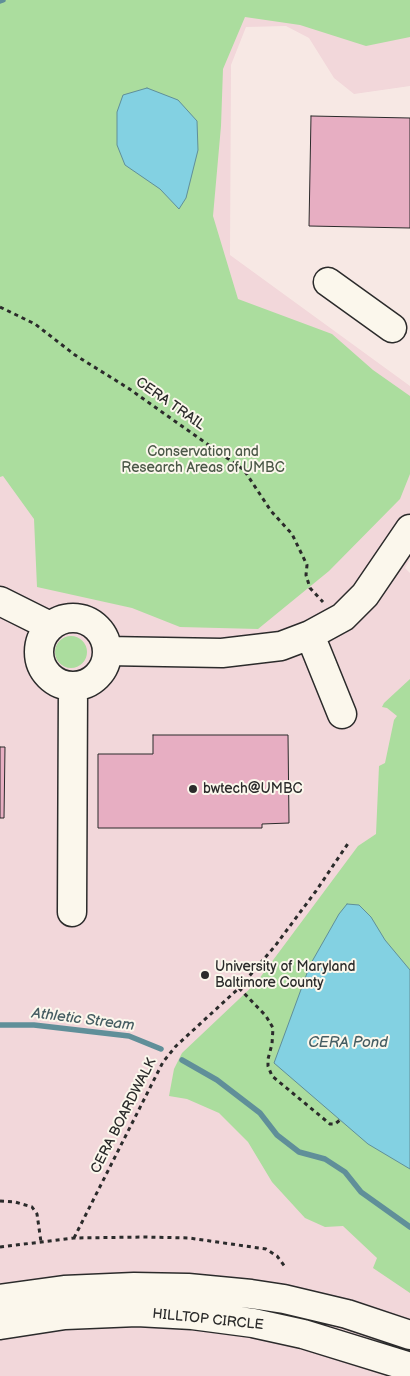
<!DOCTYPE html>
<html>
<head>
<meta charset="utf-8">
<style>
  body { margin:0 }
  canvas { display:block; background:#f7e8e4 }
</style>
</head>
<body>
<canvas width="410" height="1376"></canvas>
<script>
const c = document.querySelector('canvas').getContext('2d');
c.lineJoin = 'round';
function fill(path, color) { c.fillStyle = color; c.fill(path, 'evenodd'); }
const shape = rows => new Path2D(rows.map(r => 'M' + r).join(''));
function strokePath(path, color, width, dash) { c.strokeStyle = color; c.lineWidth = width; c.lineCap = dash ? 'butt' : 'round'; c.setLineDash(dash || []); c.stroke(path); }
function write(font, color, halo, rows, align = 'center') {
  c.font = font + ' "Balsamiq Sans",sans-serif'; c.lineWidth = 4; c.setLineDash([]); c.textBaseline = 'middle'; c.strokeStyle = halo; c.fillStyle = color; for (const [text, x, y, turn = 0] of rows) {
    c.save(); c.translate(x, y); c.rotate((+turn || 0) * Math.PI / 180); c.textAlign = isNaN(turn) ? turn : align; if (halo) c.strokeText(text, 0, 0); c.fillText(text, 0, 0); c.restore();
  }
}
const built = shape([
  [0,0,410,0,410,86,354,94,334,78,309,38,286,26,246,27,231,65,230,255,410,386,410,559,405,568,410,573,410,1376,0,1376]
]);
const green = shape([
  [0,0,410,0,410,37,366,46,300,25,245,17,223,69,221,126,213,216,238,299,332,334,373,370,410,396,410,474,400,499,329,571,258,629,180,627,132,608,37,587,34,519,3,476,0,477],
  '55 652a16 16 0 1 1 32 0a16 16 0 1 1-32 0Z',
  [410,679,410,1293,373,1268,377,1258,343,1226,325,1227,305,1218,272,1182,248,1142,219,1113,187,1099,169,1096,174,1069,182,1053,256,983,358,846,376,834,379,766,385,763,394,720,397,716,387,708,382,707,384,703]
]);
const water = shape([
  [147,88,178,100,197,121,198,150,186,198,179,209,160,189,125,165,117,145,117,112,123,95,147,88],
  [347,904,359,905,371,917,385,940,410,970,410,1169,368,1144,274,1063,310,965,339,914,347,904]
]);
const stream = shape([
  [0,1,3,0],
  [0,1025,34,1025,129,1036,161,1049],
  [182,1060,217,1080,260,1113,277,1135,299,1152,325,1159,345,1172,361,1192,410,1227]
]);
const building = shape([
  [311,116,410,118,410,228,309,226,311,116],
  [153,735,288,735,289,823,262,824,262,828,98,828,98,754,153,754,153,735],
  [0,747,5,747,4,818,0,818,0,747]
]);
const path = shape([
  [0,307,35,324,75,355,128,388,244,470,271,511,292,534,307,565,306,575,310,588,323,602],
  [239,988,266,1016,273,1028,272,1044,268,1059,268,1066,272,1076,330,1124,335,1124,340,1120],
  [0,1201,15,1202,32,1207,37,1214,41,1242],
  [74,1238,163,1062,176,1046,239,988,275,946,316,891,349,842],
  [0,1247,74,1238,146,1237,189,1238,266,1249,277,1256,286,1268]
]);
const minor = shape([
  [328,282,392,328],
  [0,601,50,626],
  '39 652a34 34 0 1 1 68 0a34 34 0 1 1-68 0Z',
  [310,635,342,714],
  [107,651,222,653,281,646,310,635,343,617,365,595,410,529],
  [72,912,73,686],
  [0,1299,64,1290,134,1287,188,1288,251,1294,284,1299,347,1314,410,1335],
  [0,1325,65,1315,137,1312,192,1315,253,1323,303,1334,410,1367]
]);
const markers = [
  [193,789,5,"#2b2b2b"],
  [205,975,5,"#2b2b2b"]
];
const streetNames = [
  ["CERA TRAIL",170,404,35],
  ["CERA BOARDWALK",124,1116,-63],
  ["HILLTOP CIRCLE",208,1320,6]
];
const parkNames = [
  ["Conservation and",203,452],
  ["Research Areas of UMBC",203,468]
];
const poiNames = [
  ["bwtech@UMBC",203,789],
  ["University of Maryland",215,967],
  ["Baltimore County",215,983]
];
const waterNames = [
  ["Athletic Stream",83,1020,7],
  ["CERA Pond",348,1043]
];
fill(built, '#f2d7da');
fill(green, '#abdd9e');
fill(water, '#83d1e2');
strokePath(water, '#608f99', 1);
strokePath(stream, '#608f99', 5.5);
fill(building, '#e7aec2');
strokePath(building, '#2b2b2b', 1);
strokePath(minor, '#2b2b2b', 31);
strokePath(path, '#2b2b2b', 3, [4, 4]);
strokePath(minor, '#fbf7ec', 28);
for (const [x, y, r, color] of markers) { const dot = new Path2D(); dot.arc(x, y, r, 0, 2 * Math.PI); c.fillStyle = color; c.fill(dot); strokePath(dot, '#fbf7ec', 2); }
write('14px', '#2b2b2b', '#fbf7ec', streetNames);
write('14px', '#4b5848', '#fbf7ec', parkNames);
write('14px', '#2b2b2b', '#fbf7ec', poiNames, 'left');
write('italic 15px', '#455d62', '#fbf7ec', waterNames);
</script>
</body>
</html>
